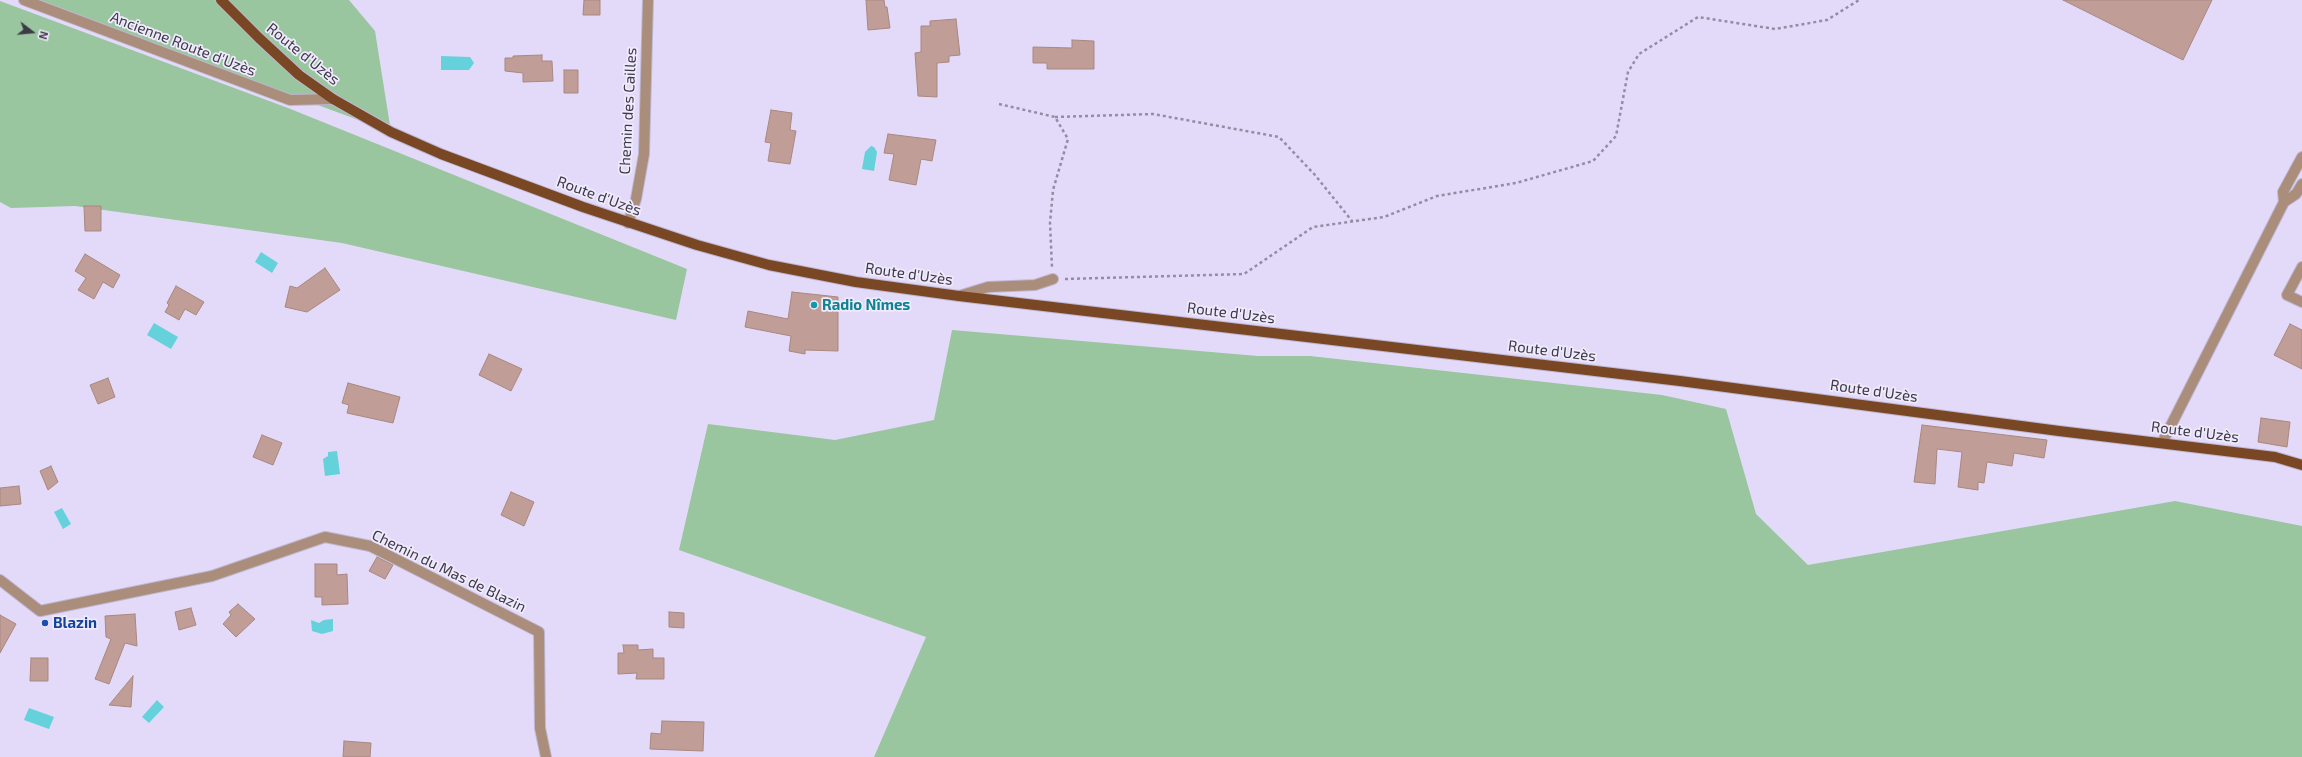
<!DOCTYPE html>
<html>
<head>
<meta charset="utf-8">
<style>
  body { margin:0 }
  #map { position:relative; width:2302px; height:757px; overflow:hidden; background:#e3daf9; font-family:"Exo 2",sans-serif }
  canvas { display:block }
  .north { position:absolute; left:12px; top:12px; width:40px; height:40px; -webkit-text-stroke:3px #efeafd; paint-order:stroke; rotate:106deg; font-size:11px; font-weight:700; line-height:16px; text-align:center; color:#3d3a46 }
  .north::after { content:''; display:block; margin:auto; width:14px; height:18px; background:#3d3a46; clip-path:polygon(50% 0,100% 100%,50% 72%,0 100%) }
</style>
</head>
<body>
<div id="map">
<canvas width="2302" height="757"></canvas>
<div class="north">N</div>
</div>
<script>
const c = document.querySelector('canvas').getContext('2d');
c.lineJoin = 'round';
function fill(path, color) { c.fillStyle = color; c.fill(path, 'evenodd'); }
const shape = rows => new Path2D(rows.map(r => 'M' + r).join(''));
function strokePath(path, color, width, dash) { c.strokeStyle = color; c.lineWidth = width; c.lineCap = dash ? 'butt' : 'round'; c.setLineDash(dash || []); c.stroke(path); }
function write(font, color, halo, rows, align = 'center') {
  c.font = font + ' "Exo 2",sans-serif'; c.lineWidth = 3.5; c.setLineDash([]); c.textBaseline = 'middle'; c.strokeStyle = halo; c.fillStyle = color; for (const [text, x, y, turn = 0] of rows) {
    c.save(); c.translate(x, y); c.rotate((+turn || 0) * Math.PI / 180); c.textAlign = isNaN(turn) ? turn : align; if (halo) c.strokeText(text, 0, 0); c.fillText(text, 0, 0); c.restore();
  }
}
const green = shape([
  [33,0,349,0,375,31,391,132],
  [0,1,288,108,687,269,676,320,342,243,75,206,11,208,0,202],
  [952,330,1258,356,1310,356,1662,395,1726,409,1756,514,1808,565,2175,501,2302,526,2302,757,874,757,926,637,679,550,708,424,835,440,934,420]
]);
const water = shape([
  [441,56,470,57,474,63,469,70,441,70],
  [871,146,874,147,877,152,874,171,862,169,865,152],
  [261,252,278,263,272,273,255,262],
  [154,323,178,337,171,349,147,335],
  [337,451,340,474,325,476,323,459,328,456,328,452],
  [62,508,71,524,63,529,54,512],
  [333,619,333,631,322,634,312,631,311,620,319,623,324,620],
  [157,700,164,707,149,723,142,717],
  [29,708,54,717,49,729,24,720]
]);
const building = shape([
  [584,0,600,0,600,15,583,15,584,0],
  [866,0,884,0,885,7,887,7,890,28,868,30,866,0],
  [2063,0,2212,0,2183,60,2063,0],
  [956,19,960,55,949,56,949,62,937,63,937,97,918,96,915,53,921,52,921,26,930,26,930,21,956,19],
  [1072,40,1094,41,1094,69,1047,69,1047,63,1033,63,1033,47,1072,48,1072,40],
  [542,55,542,61,552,61,553,81,523,82,523,73,505,71,505,58,513,58,513,56,542,55],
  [564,70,578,70,578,93,564,93,564,70],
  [771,110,792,113,790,130,796,131,790,164,768,161,771,143,765,142,771,110],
  [888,134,936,140,932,161,921,159,916,185,889,180,894,154,884,153,888,134],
  [84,206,101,206,101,231,85,231,84,206],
  [85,254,120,275,113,288,103,282,94,299,78,290,86,278,75,271,85,254],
  [325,268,340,290,307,312,285,307,290,286,297,288,325,268],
  [176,286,204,302,196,315,185,309,179,320,165,312,169,305,167,303,176,286],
  [792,292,838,297,838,351,805,350,805,354,789,351,791,336,745,327,748,311,788,319,792,292],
  [2290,324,2302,330,2302,369,2274,355,2290,324],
  [489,354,522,369,511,391,479,375,489,354],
  [108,378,115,397,98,404,90,385,108,378],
  [348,383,400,397,393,423,347,413,349,405,342,403,348,383],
  [2261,418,2290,422,2287,447,2258,442,2261,418],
  [1922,425,2047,440,2044,458,2014,453,2012,466,1987,462,1984,483,1978,482,1978,490,1958,487,1962,452,1937,449,1935,484,1914,482,1922,425],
  [262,435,282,443,273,465,253,457,262,435],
  [51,466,58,482,48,490,40,471,51,466],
  [19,486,21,504,0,506,0,488,19,486],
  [511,492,534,502,524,526,501,515,511,492],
  [377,557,393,565,385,579,369,571,377,557],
  [315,564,337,564,337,575,347,574,348,604,322,605,322,597,315,597,315,564],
  [238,604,255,619,236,637,223,624,231,615,229,612,238,604],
  [191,608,196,625,179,630,175,612,191,608],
  [669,612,684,613,684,628,669,627,669,612],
  [135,614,137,646,125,643,109,684,95,679,111,639,106,637,105,616,135,614],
  [0,615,16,624,0,653,0,615],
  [623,645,638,645,638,650,653,649,653,658,664,658,664,679,636,679,637,673,618,674,618,653,624,653,623,645],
  [31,658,48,658,48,681,30,681,31,658],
  [133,676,131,707,109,705,133,676],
  [662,721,704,722,703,751,650,749,651,733,661,734,662,721],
  [344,741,371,743,370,757,343,757,344,741]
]);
const path = shape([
  [999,104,1055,117,1068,139,1053,190,1050,223,1052,267],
  [1055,117,1153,114,1279,137,1315,175,1352,221],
  [1065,279,1244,274,1313,227,1384,217,1437,196,1516,183,1593,161,1616,136,1628,72,1639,54,1698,17,1775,29,1827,20,1859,0]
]);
const minor = shape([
  [24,0,290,100,333,99],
  [2284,202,2283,192,2302,157],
  [628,223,636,199,644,154,648,0],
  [2302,267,2287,295,2302,302],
  [959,296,988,287,1035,285,1053,279],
  [2162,443,2284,202,2296,194,2302,184],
  [0,580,40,611,212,576,325,537,370,546,539,632,540,728,546,757]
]);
const major = shape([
  [221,0,259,38,299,75,333,99,391,132,441,154,583,207,697,245,769,265,856,282,959,296,1680,381,2059,431,2275,457,2302,465]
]);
const markers = [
  [814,305,4,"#0f9aa8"],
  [45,623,4,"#1a4fb4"]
];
const streetNames = [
  ["Ancienne Route d'Uzès",183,44,21],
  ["Route d'Uzès",303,54,39],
  ["Chemin des Cailles",628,111,-87],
  ["Route d'Uzès",599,196,20],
  ["Route d'Uzès",909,274,8],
  ["Route d'Uzès",1231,313,7],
  ["Route d'Uzès",1552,351,7],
  ["Route d'Uzès",1874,391,8],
  ["Route d'Uzès",2195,432,7],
  ["Chemin du Mas de Blazin",449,571,26]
];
const cultureNames = [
  ["Radio Nîmes",822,305]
];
const transitNames = [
  ["Blazin",53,623]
];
fill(green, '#99c59f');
fill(water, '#65d1db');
fill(building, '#c09e97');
strokePath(building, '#a98781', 1);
strokePath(minor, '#beb7d2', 12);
strokePath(major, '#beb7d2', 12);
strokePath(path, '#938da3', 2.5, [3, 3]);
strokePath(minor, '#aa8d7a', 10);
strokePath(major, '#794723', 10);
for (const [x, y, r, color] of markers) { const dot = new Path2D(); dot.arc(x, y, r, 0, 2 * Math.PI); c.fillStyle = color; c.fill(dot); strokePath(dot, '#efeafd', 1.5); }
write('15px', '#3d3a46', '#efeafd', streetNames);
write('bold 15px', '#0d838f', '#efeafd', cultureNames, 'left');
write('bold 15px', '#164399', '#efeafd', transitNames, 'left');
</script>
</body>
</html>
